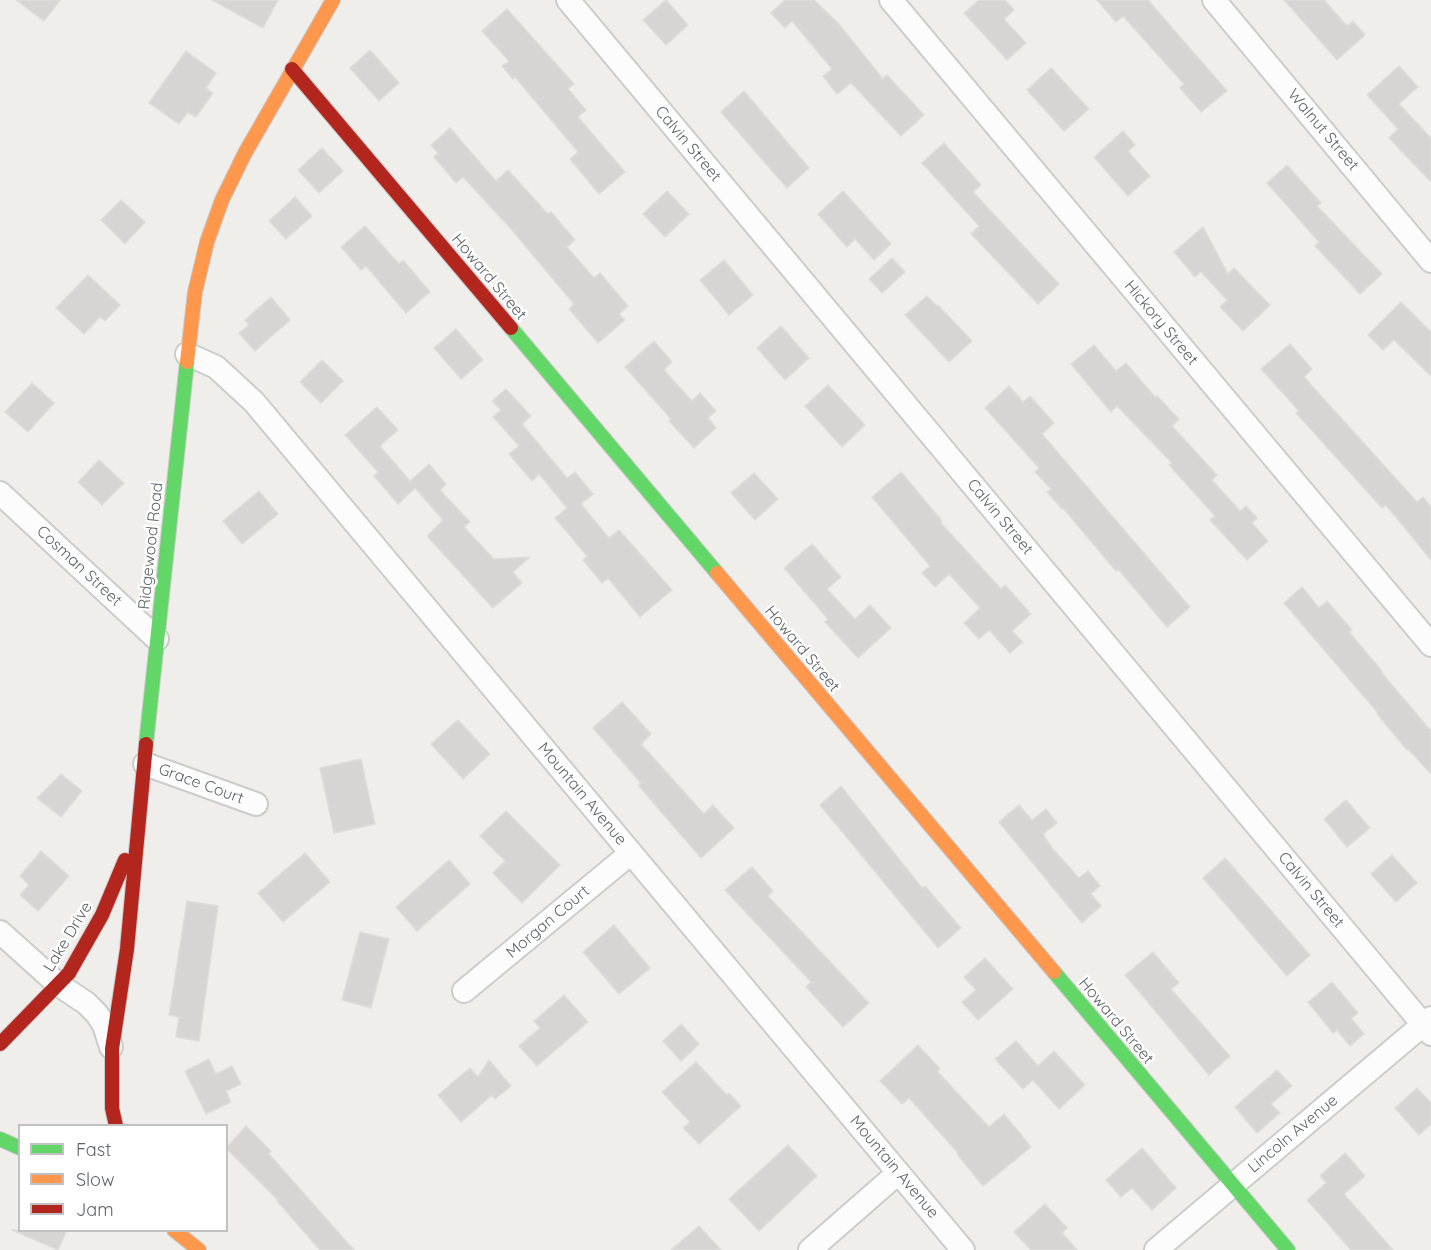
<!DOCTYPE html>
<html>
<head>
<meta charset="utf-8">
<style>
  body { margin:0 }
  #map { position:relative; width:1431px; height:1250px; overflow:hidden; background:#efeeea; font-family:Quicksand,sans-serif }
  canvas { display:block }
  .legend { position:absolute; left:18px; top:1124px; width:210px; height:108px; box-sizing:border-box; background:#fff; border:2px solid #bfc1c3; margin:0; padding:8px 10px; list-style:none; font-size:18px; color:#5f6368 }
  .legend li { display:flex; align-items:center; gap:12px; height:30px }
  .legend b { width:30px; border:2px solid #bfc1c3 }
</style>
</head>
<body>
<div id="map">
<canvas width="1431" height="1250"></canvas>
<ul class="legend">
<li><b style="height:8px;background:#63d668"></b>Fast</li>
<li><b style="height:8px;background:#ff974d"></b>Slow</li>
<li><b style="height:8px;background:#b3261e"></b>Jam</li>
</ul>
</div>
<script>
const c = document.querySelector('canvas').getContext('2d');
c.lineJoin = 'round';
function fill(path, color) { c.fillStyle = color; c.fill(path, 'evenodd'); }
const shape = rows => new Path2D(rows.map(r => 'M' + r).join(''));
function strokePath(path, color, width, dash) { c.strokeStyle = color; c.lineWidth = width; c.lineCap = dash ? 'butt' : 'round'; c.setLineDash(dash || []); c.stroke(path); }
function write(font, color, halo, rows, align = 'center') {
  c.font = font + ' Quicksand,sans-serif'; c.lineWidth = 5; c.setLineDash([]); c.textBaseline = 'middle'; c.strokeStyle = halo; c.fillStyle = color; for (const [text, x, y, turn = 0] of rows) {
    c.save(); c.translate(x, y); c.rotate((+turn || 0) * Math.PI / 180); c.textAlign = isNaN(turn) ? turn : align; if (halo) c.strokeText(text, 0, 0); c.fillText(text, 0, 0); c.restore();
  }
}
const building = shape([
  [16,0,60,0,44,21,16,0],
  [212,0,278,0,263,28,212,0],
  [666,0,688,25,666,45,643,20,666,0],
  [785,0,814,0,838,23,883,79,887,75,924,115,901,136,851,83,837,94,823,76,832,69,792,21,785,28,771,13,785,0],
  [979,0,1005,0,1014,10,1004,19,1026,43,1007,60,964,13,979,0],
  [1097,0,1148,0,1227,91,1201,112,1180,88,1184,84,1123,16,1116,22,1097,0],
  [1284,0,1324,0,1347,26,1353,21,1365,35,1337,60,1284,0],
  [507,9,574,84,568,89,586,110,578,117,625,172,599,194,570,159,578,152,515,77,513,79,502,66,509,61,482,31,507,9],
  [370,50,399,83,379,101,350,68,370,50],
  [186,51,216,73,206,88,213,93,196,117,188,112,179,124,149,103,186,51],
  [1399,66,1418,87,1399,104,1431,138,1431,182,1389,138,1398,129,1367,95,1399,66],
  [1051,68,1089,109,1064,131,1027,90,1051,68],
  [744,91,809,168,787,188,721,112,744,91],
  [450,128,496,181,508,170,548,214,551,212,575,240,567,247,594,278,600,273,628,306,619,314,625,320,598,343,569,309,574,304,511,229,463,177,456,183,434,157,438,153,431,145,450,128],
  [1123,131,1135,145,1128,151,1150,176,1128,196,1094,157,1123,131],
  [944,143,981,185,973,192,1059,284,1038,304,971,234,979,226,922,163,944,143],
  [322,148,343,171,319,193,298,170,322,148],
  [1287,165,1321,203,1317,206,1382,274,1360,294,1315,246,1319,242,1267,183,1287,165],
  [667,191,689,214,665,237,643,214,667,191],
  [843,191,891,244,874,260,855,239,847,247,818,214,843,191],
  [295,197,312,216,286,239,269,221,295,197],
  [121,200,145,222,125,244,101,220,121,200],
  [365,226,399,264,403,260,430,292,406,313,366,266,361,270,341,247,365,226],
  [1203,227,1228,274,1234,268,1270,305,1243,331,1220,307,1227,300,1201,272,1195,277,1174,252,1203,227],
  [892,258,905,272,882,293,869,279,892,258],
  [724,260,753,295,729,315,700,280,724,260],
  [88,275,120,305,105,321,100,317,84,334,56,308,88,275],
  [927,296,937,306,938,305,972,341,949,362,905,315,927,296],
  [271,297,290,320,255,351,239,333,249,325,245,320,271,297],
  [1401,302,1431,332,1431,376,1394,340,1383,350,1368,335,1401,302],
  [781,326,809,358,785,380,757,348,781,326],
  [456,329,483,360,461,379,434,348,456,329],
  [654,341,672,362,664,370,692,401,700,393,716,411,708,418,716,428,694,448,669,421,671,419,625,367,654,341],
  [1290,344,1312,369,1304,377,1417,502,1423,497,1431,507,1431,560,1386,505,1382,508,1296,413,1299,411,1261,369,1290,344],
  [1094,345,1116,371,1126,363,1155,397,1157,396,1179,419,1172,426,1217,475,1212,480,1240,511,1246,506,1257,518,1252,523,1268,541,1247,560,1210,520,1215,516,1169,465,1172,463,1117,406,1111,412,1071,364,1094,345],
  [322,360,343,381,321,403,300,382,322,360],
  [32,383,54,403,28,432,5,412,32,383],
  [828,385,865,425,842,447,805,406,828,385],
  [1009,386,1023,402,1030,396,1054,423,1042,434,1190,607,1167,627,1118,569,1116,571,1063,508,1062,509,1047,492,1051,489,1035,472,1039,468,985,408,1009,386],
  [506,389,531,416,522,424,567,478,575,472,593,494,581,504,609,538,619,530,672,590,640,617,608,578,602,583,583,560,587,556,555,518,567,508,539,474,532,481,509,454,519,446,493,417,501,410,492,401,506,389],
  [377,407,398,430,380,446,410,481,429,464,446,484,440,490,470,522,464,527,494,559,530,557,513,572,522,583,493,608,427,536,443,520,415,488,398,504,374,476,378,472,345,435,377,407],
  [99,460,124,483,102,505,78,482,99,460],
  [901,472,942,521,941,523,1001,589,1005,585,1031,614,1012,631,1023,642,1010,653,989,630,979,639,964,623,980,608,949,574,935,587,922,573,930,566,872,497,901,472],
  [754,473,778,499,755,520,731,493,754,473],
  [259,491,278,514,242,544,223,521,259,491],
  [812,544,841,577,827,589,855,619,870,605,891,628,858,658,825,622,828,619,784,568,812,544],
  [1302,587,1319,608,1327,601,1352,630,1349,632,1382,671,1381,672,1431,731,1431,774,1408,749,1407,750,1377,714,1378,713,1284,603,1302,587],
  [622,702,651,734,641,744,704,814,713,805,734,828,701,858,638,785,641,783,593,728,622,702],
  [458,720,490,754,463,779,431,744,458,720],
  [361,759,375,824,334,833,320,768,361,759],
  [61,774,82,791,61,817,37,798,61,774],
  [841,786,922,888,925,886,961,928,938,948,820,805,841,786],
  [1346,800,1370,828,1347,847,1324,819,1346,800],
  [1019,805,1032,820,1046,809,1057,823,1043,834,1052,848,1079,878,1088,871,1100,886,1091,894,1101,906,1082,923,999,822,1019,805],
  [506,811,560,865,522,903,493,873,505,861,480,836,506,811],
  [41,851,69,876,38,911,20,895,29,885,20,876,41,851],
  [305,853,330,882,283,922,258,893,305,853],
  [1392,855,1417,883,1396,902,1371,874,1392,855],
  [1225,858,1310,955,1287,976,1203,878,1225,858],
  [449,860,470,884,417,931,396,907,449,860],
  [752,867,773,891,768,896,869,1003,843,1027,806,987,811,982,725,890,752,867],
  [187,901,218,906,199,1041,176,1037,179,1017,169,1015,187,901],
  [614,925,650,968,619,994,583,952,614,925],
  [360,932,389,939,371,1008,342,1000,360,932],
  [1153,952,1179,983,1171,989,1230,1056,1209,1075,1125,975,1153,952],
  [985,958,1013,989,978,1020,962,1002,976,990,964,977,985,958],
  [1332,982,1358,1013,1351,1018,1364,1034,1350,1046,1337,1030,1333,1033,1308,1002,1332,982],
  [564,995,588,1022,537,1066,519,1046,540,1028,534,1021,564,995],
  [681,1024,699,1044,681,1061,663,1041,681,1024],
  [1016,1041,1038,1066,1054,1051,1085,1085,1059,1109,1033,1080,1023,1089,995,1059,1016,1041],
  [918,1045,940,1069,937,1071,989,1127,1004,1114,1031,1147,983,1186,957,1154,958,1153,909,1098,902,1104,880,1081,918,1045],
  [209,1059,216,1074,232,1066,241,1084,226,1091,231,1102,206,1114,185,1071,209,1059],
  [489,1060,511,1086,495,1099,492,1095,461,1122,438,1095,470,1068,478,1077,489,1060],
  [696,1062,727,1095,729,1093,741,1106,699,1144,683,1128,690,1122,662,1092,696,1062],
  [1277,1070,1292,1086,1271,1104,1280,1113,1257,1133,1235,1107,1277,1070],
  [1417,1088,1431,1103,1431,1124,1419,1135,1395,1108,1417,1088],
  [246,1126,271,1151,269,1154,354,1250,320,1250,277,1201,278,1200,226,1148,246,1126],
  [788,1145,817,1176,759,1231,729,1199,788,1145],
  [1142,1148,1176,1188,1152,1210,1132,1188,1121,1197,1106,1180,1142,1148],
  [1345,1153,1365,1176,1344,1194,1393,1250,1351,1250,1307,1200,1326,1183,1320,1176,1345,1153],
  [1045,1204,1067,1228,1062,1233,1077,1250,1031,1250,1014,1232,1045,1204],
  [699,1226,721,1250,671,1250,699,1226],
  [12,1230,67,1230,58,1250,12,1230]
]);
const street = shape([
  [568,0,1431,1034],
  [891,0,1431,645],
  [1214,0,1431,261],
  [187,354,216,367,254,402,963,1250],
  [0,493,157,639],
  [145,764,256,804],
  [0,932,59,985,86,1003,97,1014,104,1025,111,1047],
  [464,991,631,853],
  [810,1250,898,1173],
  [1156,1250,1431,1018]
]);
const fast = shape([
  [511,328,717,573],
  [146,744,187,362],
  [1054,972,1288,1250],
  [0,1139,20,1148]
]);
const slow = shape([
  [187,362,195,292,207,242,222,200,245,153,333,0],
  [717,573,1054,972],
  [174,1230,199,1250]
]);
const jam = shape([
  [292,69,511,328],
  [0,1044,69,973,102,915,125,860],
  [116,1126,112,1108,112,1049,127,949,146,744]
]);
const streetNames = [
  ["Walnut Street",1323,130,50],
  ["Calvin Street",688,144,50],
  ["Howard Street",489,277,50],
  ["Hickory Street",1161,323,50],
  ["Calvin Street",1000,517,50],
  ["Ridgewood Road",151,546,-84],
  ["Cosman Street",79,566,43],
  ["Howard Street",802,649,50],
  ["Grace Court",201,784,20],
  ["Mountain Avenue",582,794,50],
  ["Calvin Street",1311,890,50],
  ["Morgan Court",548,922,-40],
  ["Lake Drive",68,937,-59],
  ["Howard Street",1116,1021,50],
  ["Lincoln Avenue",1293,1134,-40],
  ["Mountain Avenue",894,1167,50]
];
fill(building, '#d6d5d3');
strokePath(building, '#deddd9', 1.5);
strokePath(street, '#cbcccc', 26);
strokePath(fast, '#cacacb', 16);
strokePath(slow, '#cacacb', 16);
strokePath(jam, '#cacacb', 16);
strokePath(street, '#fdfcfc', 22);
strokePath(fast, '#63d668', 14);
strokePath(slow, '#ff974d', 14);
strokePath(jam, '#b3261e', 14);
write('16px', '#5f6368', '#fff', streetNames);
</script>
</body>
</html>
